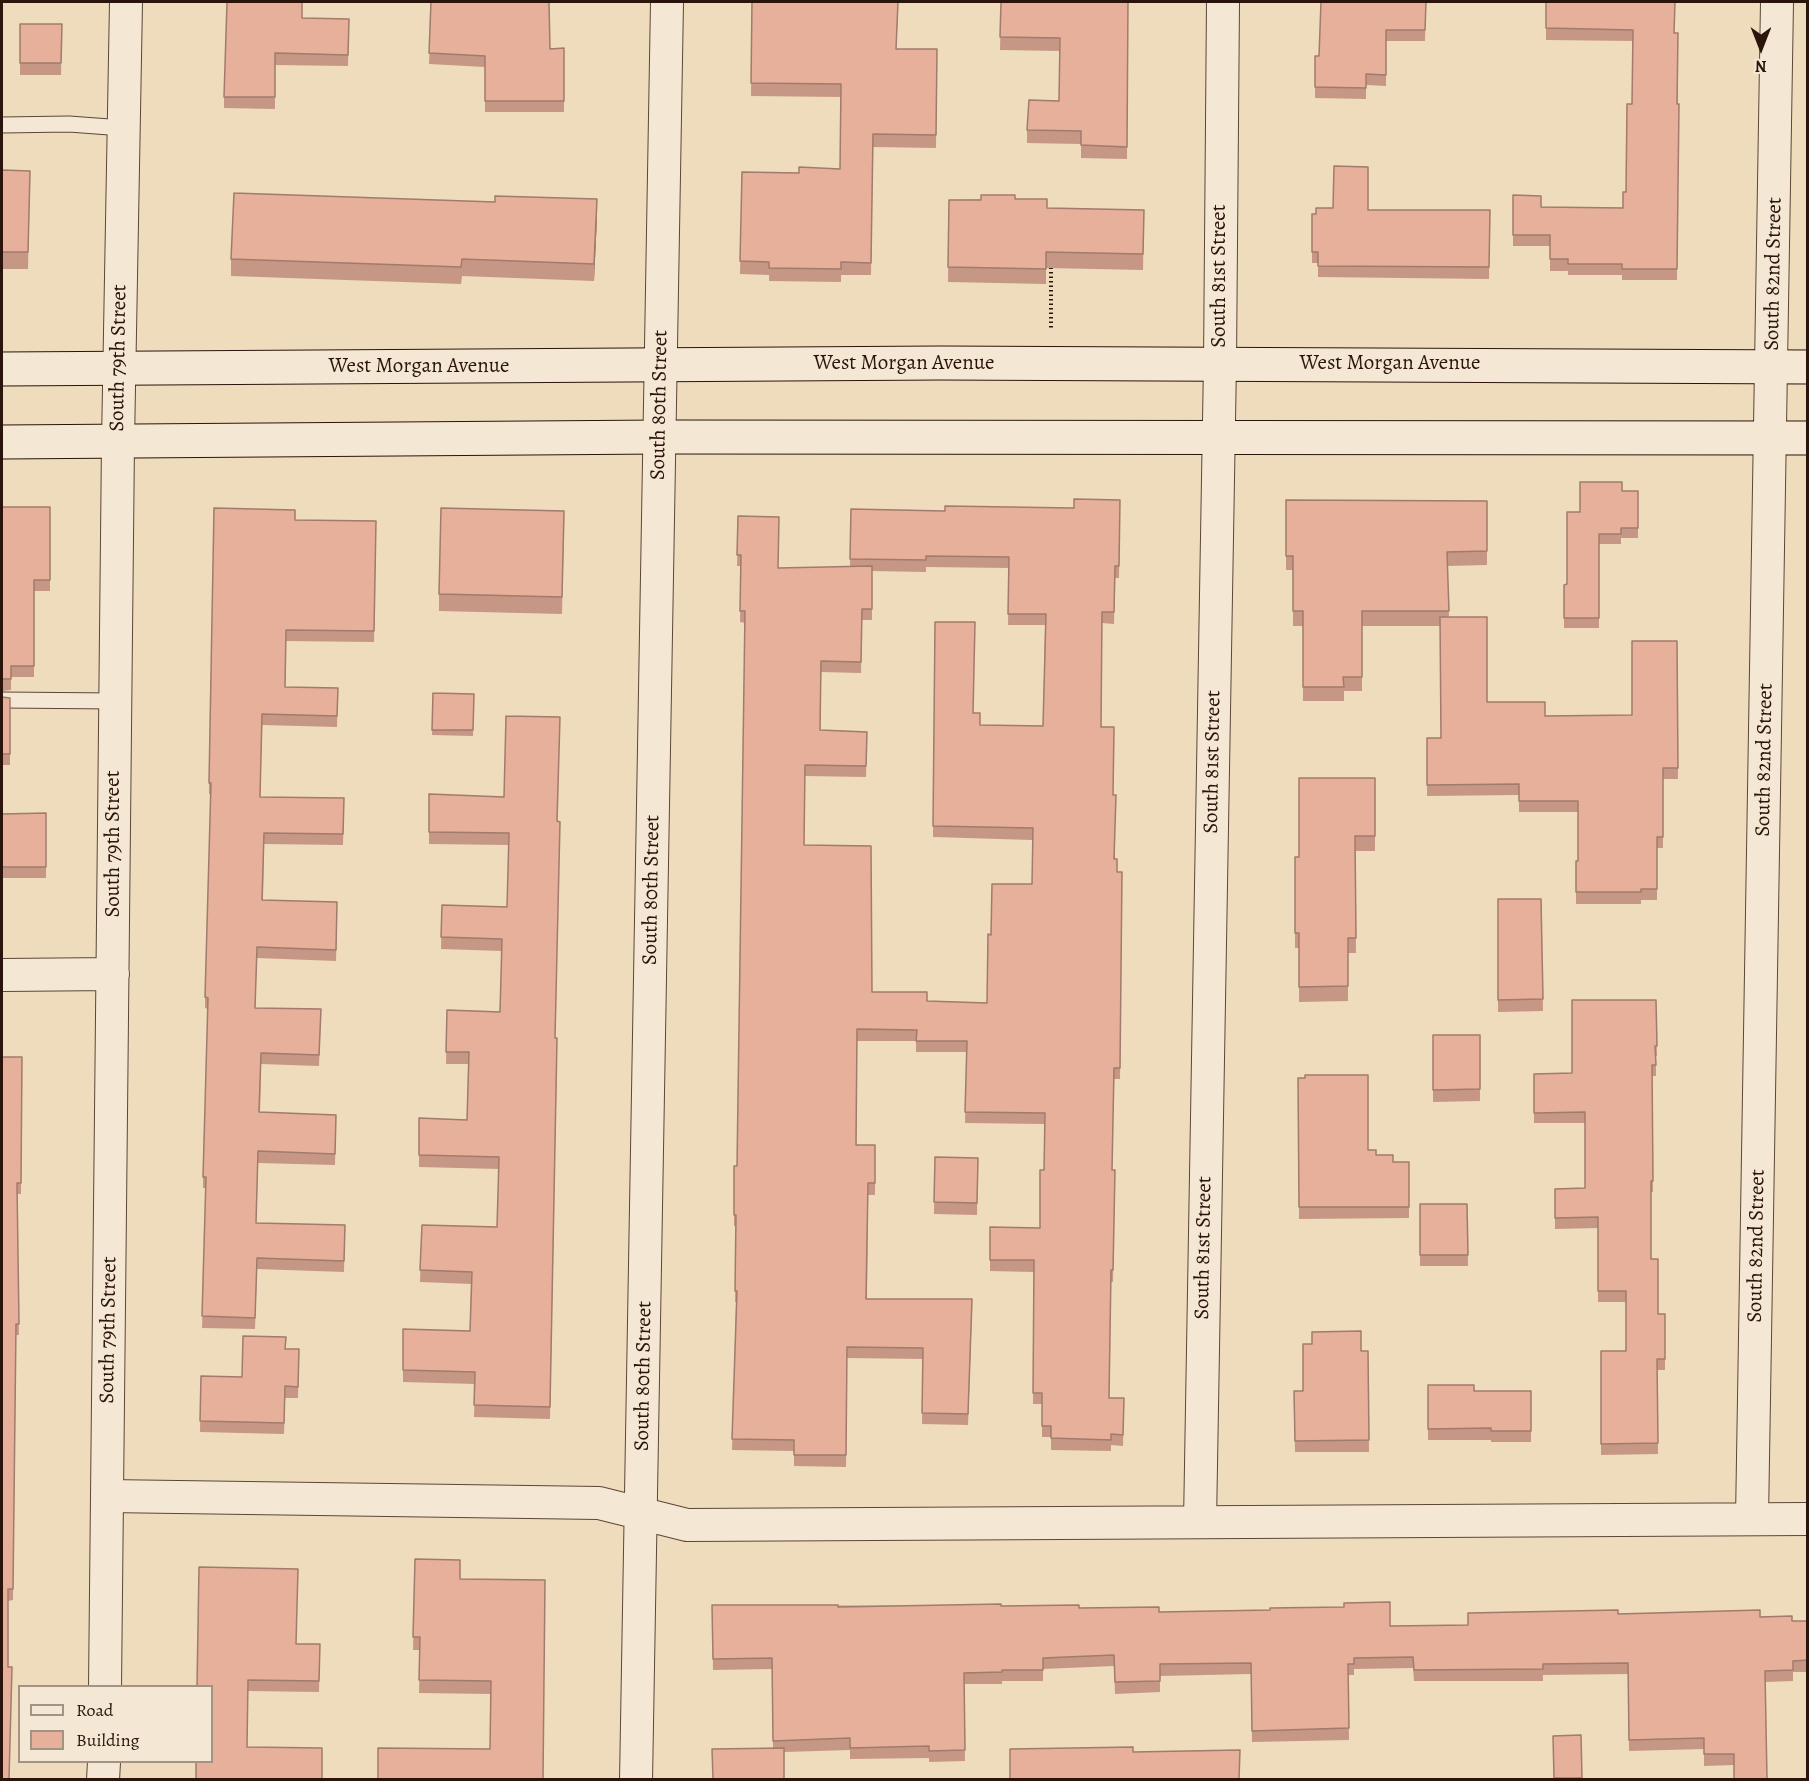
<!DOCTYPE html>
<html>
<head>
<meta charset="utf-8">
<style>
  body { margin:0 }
  #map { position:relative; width:1809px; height:1781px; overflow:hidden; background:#eedcbd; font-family:Alegreya,serif }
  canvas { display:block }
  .frame { position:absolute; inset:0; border:3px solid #2a140b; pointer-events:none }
  .legend { position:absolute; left:18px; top:1685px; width:195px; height:78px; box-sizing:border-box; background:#f4e8d4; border:2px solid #a39384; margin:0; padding:8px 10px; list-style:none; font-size:18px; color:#2a140b }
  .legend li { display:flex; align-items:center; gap:12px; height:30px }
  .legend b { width:30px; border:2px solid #a39384 }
  .north { position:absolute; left:1731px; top:18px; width:60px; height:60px; -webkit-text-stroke:4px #f4e8d4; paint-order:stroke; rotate:180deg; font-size:16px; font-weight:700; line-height:24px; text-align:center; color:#2a140b }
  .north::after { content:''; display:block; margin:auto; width:21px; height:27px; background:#2a140b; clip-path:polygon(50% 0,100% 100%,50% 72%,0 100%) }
</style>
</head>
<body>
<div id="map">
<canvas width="1809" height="1781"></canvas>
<div class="frame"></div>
<ul class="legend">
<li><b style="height:8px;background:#f4e8d4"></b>Road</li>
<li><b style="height:16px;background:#e6b09b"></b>Building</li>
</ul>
<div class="north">N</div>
</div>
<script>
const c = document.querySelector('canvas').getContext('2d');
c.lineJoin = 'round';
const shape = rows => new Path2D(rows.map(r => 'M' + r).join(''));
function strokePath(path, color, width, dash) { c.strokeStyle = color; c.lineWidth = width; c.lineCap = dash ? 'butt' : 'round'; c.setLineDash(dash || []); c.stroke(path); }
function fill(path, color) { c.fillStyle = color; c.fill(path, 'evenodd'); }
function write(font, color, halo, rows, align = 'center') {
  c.font = font + ' Alegreya,serif'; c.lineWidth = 5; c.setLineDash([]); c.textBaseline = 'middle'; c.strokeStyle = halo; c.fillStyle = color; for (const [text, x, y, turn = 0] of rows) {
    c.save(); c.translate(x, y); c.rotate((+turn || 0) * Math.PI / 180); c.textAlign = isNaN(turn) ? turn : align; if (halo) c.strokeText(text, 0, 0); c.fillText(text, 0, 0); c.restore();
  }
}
const path = shape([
  [1051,263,1051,328]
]);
const lane = shape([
  [2,125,69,124,123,128],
  [2,700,115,701]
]);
const street = shape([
  [2,975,113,974],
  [107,1496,599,1503,687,1525,1808,1519],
  [1752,1519,1777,2],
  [1200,1522,1220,363,1223,2],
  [105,1686,118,442,126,2],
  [103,1780,104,1762],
  [636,1780,667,2]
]);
const secondary = shape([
  [2,369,940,363,1808,367],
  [2,442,660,437,1808,438]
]);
const wall = shape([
  [431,2,550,49,564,48,564,112,485,112,485,67,429,64],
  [752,2,898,14,896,49,937,49,936,148,873,147,871,275,841,275,841,282,769,281,769,275,740,274,742,172,799,173,840,169,841,97,751,96],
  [1001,2,1128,2,1127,159,1081,158,1081,144,1027,143,1027,130,1059,101,1060,51,1000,50],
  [1426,2,1425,41,1386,41,1386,86,1366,85,1366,99,1315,98,1315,56,1319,56],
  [1546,2,1674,33,1678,33,1677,280,1622,280,1622,275,1568,275,1568,271,1550,271,1550,246,1513,246,1513,195,1541,207,1623,208,1626,192,1632,104,1633,41,1546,40],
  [302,18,349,19,348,66,275,65,275,109,224,108,224,97],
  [20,24,62,24,61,75,20,75],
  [2,170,30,171,28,269,2,269],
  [1015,199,1047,208,1144,210,1143,270,1046,268,1046,284,948,282,949,200],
  [495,202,597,217,594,281,462,276,461,284,231,276,231,259],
  [1368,210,1490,210,1489,279,1318,277,1318,263,1312,263,1312,214,1316,214],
  [1622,491,1638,491,1638,538,1621,538,1621,544,1599,544,1599,628,1564,628,1564,585,1567,584,1580,512],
  [1120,500,1119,578,1115,578,1114,624,1102,623,1101,727,1113,795,1115,859,1117,872,1122,872,1120,1079,1114,1079,1112,1170,1115,1182,1113,1282,1111,1282,1109,1398,1124,1398,1123,1446,1111,1445,1111,1451,1051,1450,1051,1437,1042,1437,1042,1404,1033,1404,1034,1272,990,1271,990,1227,1040,1228,1044,1170,1044,1124,965,1123,967,1052,916,1052,916,1041,857,1041,856,1145,875,1145,875,1195,868,1195,867,1299,972,1310,968,1425,922,1424,923,1359,847,1358,846,1467,794,1466,794,1451,732,1450,736,1302,735,1302,736,1226,734,1226,734,1166,737,1166,745,623,740,622,741,566,737,566,738,516,778,568,850,567,851,509,945,511,1074,508],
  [926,567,1009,568,1008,625,1045,625,1043,726,980,725,973,713,935,622,933,837,1032,840,1032,884,991,935,987,1003,927,1001,872,992,804,845,805,776,866,777,867,732,820,730,821,672,861,673,862,620,872,620,872,571,926,572],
  [1286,500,1487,501,1487,565,1447,566,1449,617,1487,702,1545,716,1632,715,1677,641,1678,779,1663,779,1663,848,1657,848,1657,900,1641,900,1641,904,1576,904,1576,861,1578,861,1578,812,1519,812,1519,795,1427,796,1427,738,1441,738,1440,626,1362,626,1362,691,1344,691,1344,701,1303,701,1303,626,1293,626,1293,570,1286,570],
  [2,507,50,507,50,591,34,591,34,677,11,677,11,690,2,691],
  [295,520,376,521,374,642,286,641,285,687,338,688,337,727,262,725,260,797,344,798,343,845,264,844,263,900,337,914,336,961,257,958,255,1008,321,1009,319,1066,261,1064,260,1112,336,1115,335,1165,258,1163,256,1223,345,1225,344,1272,257,1269,255,1329,202,1328,206,1188,203,1188,203,1177,208,1009,205,1008,205,997,211,794,209,794,209,783],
  [564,528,562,614,439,611,439,594],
  [433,693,474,694,473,736,432,735],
  [2,697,10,698,10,765,2,765],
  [1375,778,1375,851,1355,851,1356,953,1348,953,1348,1001,1299,1002,1299,948,1295,948,1295,857,1299,857],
  [429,794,557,821,555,1038,557,1050,550,1419,474,1417,475,1384,403,1382,403,1329,470,1331,471,1284,420,1282,422,1225,497,1227,499,1169,419,1167,419,1118,467,1120,469,1064,446,1064,447,1010,500,1012,502,951,441,949,442,905,507,907,509,845,429,844],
  [46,813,46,878,2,878,2,814],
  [1498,899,1541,899,1543,1011,1498,1012],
  [1656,1000,1657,1056,1656,1056,1656,1076,1652,1076,1653,1192,1651,1192,1651,1259,1658,1314,1665,1359,1665,1370,1657,1370,1658,1454,1601,1455,1601,1351,1626,1351,1626,1302,1598,1302,1598,1228,1555,1229,1555,1189,1585,1188,1585,1123,1534,1123,1534,1074,1572,1073],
  [1433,1035,1480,1035,1480,1101,1433,1102],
  [2,1057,22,1057,21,1194,17,1194,19,1335,16,1335,13,1600,8,1601],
  [1298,1078,1368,1150,1376,1155,1393,1162,1409,1162,1409,1218,1299,1219],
  [935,1157,978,1158,977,1215,934,1214],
  [1420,1204,1467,1204,1468,1266,1420,1266],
  [286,1349,299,1349,298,1398,285,1398,284,1434,200,1432,201,1376,242,1377],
  [1361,1351,1368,1351,1369,1452,1295,1452,1294,1391,1303,1391],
  [1428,1385,1474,1391,1531,1391,1531,1442,1491,1442,1491,1440,1428,1440],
  [415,1559,460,1579,545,1580,490,1749,491,1694,419,1693,420,1650,413,1650],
  [712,1605,1001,1606,1079,1608,1159,1612,1390,1626,1468,1625,1618,1614,1760,1617,1792,1621,1808,1621,1808,1672,1793,1672,1793,1681,1766,1682,1734,1765,1704,1766,1704,1749,1629,1751,1628,1674,1543,1675,1543,1681,1414,1681,1413,1668,1354,1669,1354,1675,1348,1675,1349,1740,1252,1742,1251,1674,1160,1676,1160,1692,1115,1694,1114,1666,1043,1669,1043,1681,1002,1681,1002,1684,964,1684,965,1761,929,1762,929,1758,850,1759,850,1750,784,1752,773,1748,772,1669,713,1670],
  [297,1644,320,1644,319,1692,248,1691,196,1779,212,1686],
  [1581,1735,1582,1779,1554,1779,1553,1736]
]);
const shadedWall = shape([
  [597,199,597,217,594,281,594,264]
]);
const building = shape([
  [227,2,302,2,302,18,349,19,348,55,275,53,275,97,224,97,227,2],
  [431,2,549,2,550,49,564,48,564,101,485,101,485,56,429,53,431,2],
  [752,2,898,2,896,49,937,49,936,135,873,134,871,263,841,262,841,269,769,268,769,262,740,261,742,172,799,173,799,167,840,169,841,84,751,83,752,2],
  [1001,2,1128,2,1127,147,1081,145,1081,131,1027,130,1029,100,1059,101,1060,38,1000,37,1001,2],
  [1321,2,1426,2,1425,30,1386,30,1386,75,1366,74,1366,88,1315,87,1315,56,1319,56,1321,2],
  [1546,2,1675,2,1674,33,1678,33,1677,104,1679,104,1677,269,1622,269,1622,264,1568,264,1568,259,1550,259,1550,235,1513,235,1513,195,1541,196,1541,207,1623,208,1623,192,1626,192,1627,104,1632,104,1633,30,1546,28,1546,2],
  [20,24,62,24,61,63,20,63,20,24],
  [1334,166,1368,167,1368,210,1490,210,1489,267,1318,266,1318,252,1312,252,1312,214,1316,214,1316,208,1333,208,1334,166],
  [2,170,30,171,28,252,2,252,2,170],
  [234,193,495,202,495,196,597,199,594,264,462,259,461,267,231,259,234,193],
  [981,195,1015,195,1015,199,1047,199,1047,208,1144,210,1143,254,1046,252,1046,269,948,267,949,200,981,200,981,195],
  [1580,482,1622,482,1622,491,1638,491,1638,528,1621,528,1621,534,1599,534,1599,618,1564,618,1564,585,1567,584,1567,512,1580,512,1580,482],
  [1074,499,1120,500,1119,566,1115,566,1114,612,1102,612,1101,727,1114,727,1113,795,1116,795,1114,859,1117,859,1117,872,1122,872,1120,1068,1114,1068,1112,1170,1115,1170,1113,1270,1111,1270,1109,1398,1124,1398,1123,1435,1111,1434,1111,1440,1051,1438,1051,1426,1042,1426,1042,1393,1033,1393,1034,1260,990,1260,990,1227,1040,1228,1040,1170,1044,1170,1045,1113,965,1112,967,1041,916,1041,917,1030,857,1029,856,1145,875,1145,875,1183,868,1183,866,1299,972,1299,968,1414,922,1413,923,1348,847,1347,846,1455,794,1455,794,1440,732,1439,737,1291,735,1291,736,1215,734,1215,734,1166,737,1166,745,611,740,611,741,555,737,555,738,516,779,517,778,568,872,566,872,609,862,609,861,662,821,661,820,730,867,732,866,766,805,765,804,845,871,846,872,992,927,992,927,1001,987,1003,988,934,991,935,992,884,1032,884,1033,828,933,826,935,622,975,622,973,713,980,713,980,725,1043,726,1046,614,1008,614,1009,557,926,556,926,560,850,559,851,509,945,511,945,506,1074,508,1074,499],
  [1286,500,1487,501,1487,551,1447,552,1449,611,1362,611,1362,677,1343,677,1344,687,1303,687,1303,611,1293,611,1293,556,1286,556,1286,500],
  [2,507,50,507,50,580,34,580,34,666,11,666,11,679,2,679,2,507],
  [214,508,295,510,295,520,376,521,374,631,286,630,285,687,338,688,337,716,262,714,260,797,344,798,343,834,264,833,262,900,337,902,336,950,257,947,255,1008,321,1009,319,1055,261,1053,259,1112,336,1115,335,1154,258,1151,256,1223,345,1225,344,1261,257,1258,255,1318,202,1316,206,1177,203,1177,208,998,205,997,211,783,209,783,214,508],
  [441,508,564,511,562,597,439,594,441,508],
  [1440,617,1487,617,1487,702,1545,702,1545,716,1632,715,1632,641,1677,641,1678,768,1663,768,1663,837,1657,837,1657,889,1641,889,1641,892,1576,892,1576,861,1578,861,1578,801,1519,801,1519,784,1427,785,1427,738,1441,738,1440,617],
  [433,693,474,694,473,730,432,730,433,693],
  [2,697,10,698,10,754,2,754,2,697],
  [506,716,560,717,557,821,560,822,555,1038,557,1038,550,1407,474,1405,475,1372,403,1370,403,1329,470,1331,472,1272,420,1270,422,1225,497,1227,499,1157,419,1155,419,1118,467,1120,469,1052,446,1052,447,1010,500,1012,502,939,441,937,442,905,507,907,509,833,429,832,429,794,504,797,506,716],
  [1299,778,1375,778,1375,836,1355,836,1356,938,1348,938,1348,986,1299,987,1299,933,1295,933,1295,857,1299,857,1299,778],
  [46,813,46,867,2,867,2,814,46,813],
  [1498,899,1541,899,1543,999,1498,1000,1498,899],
  [1572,1000,1656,1000,1657,1046,1655,1046,1656,1065,1652,1065,1653,1181,1651,1181,1651,1259,1658,1259,1658,1314,1665,1314,1665,1359,1657,1359,1658,1443,1601,1444,1601,1351,1626,1351,1626,1291,1598,1291,1598,1217,1555,1218,1555,1189,1585,1188,1585,1112,1534,1113,1534,1074,1572,1073,1572,1000],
  [1433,1035,1480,1035,1480,1089,1433,1090,1433,1035],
  [2,1057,22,1057,21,1183,17,1183,19,1324,16,1324,13,1589,8,1589,8,1667,12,1667,9,1779,2,1779,2,1057],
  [1305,1075,1368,1075,1368,1150,1376,1150,1376,1155,1393,1155,1393,1162,1409,1162,1409,1207,1299,1207,1298,1078,1305,1078,1305,1075],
  [935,1157,978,1158,977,1203,934,1202,935,1157],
  [1420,1204,1467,1204,1468,1255,1420,1255,1420,1204],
  [1361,1331,1361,1351,1368,1351,1369,1440,1295,1441,1294,1391,1303,1391,1303,1344,1312,1344,1312,1332,1361,1331],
  [243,1336,286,1337,285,1349,299,1349,298,1387,285,1386,284,1423,200,1421,201,1376,242,1377,243,1336],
  [1428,1385,1474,1385,1474,1391,1531,1391,1531,1431,1491,1431,1491,1428,1428,1429,1428,1385],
  [415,1559,460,1560,460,1579,545,1580,543,1779,378,1779,378,1748,490,1749,491,1681,419,1680,420,1637,413,1637,415,1559],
  [199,1567,298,1569,296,1644,320,1644,319,1681,248,1680,247,1747,322,1748,322,1779,196,1779,196,1761,212,1761,212,1686,197,1686,199,1567],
  [1390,1602,1390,1626,1468,1625,1468,1613,1618,1610,1618,1614,1760,1610,1760,1617,1792,1616,1792,1621,1808,1621,1808,1660,1793,1661,1793,1670,1765,1671,1767,1779,1734,1779,1734,1754,1704,1754,1704,1738,1629,1740,1628,1663,1543,1664,1543,1669,1414,1670,1413,1657,1354,1658,1354,1664,1348,1664,1349,1728,1252,1731,1251,1663,1160,1664,1160,1681,1115,1682,1114,1655,1043,1658,1043,1670,1002,1670,1002,1672,964,1673,965,1750,929,1751,929,1746,850,1748,850,1738,773,1741,772,1658,713,1659,712,1605,838,1605,838,1607,1001,1604,1001,1606,1079,1605,1079,1608,1159,1607,1159,1612,1270,1610,1270,1608,1344,1607,1344,1603,1390,1602],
  [1581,1735,1582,1778,1554,1778,1553,1736,1581,1735],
  [1133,1747,1133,1752,1240,1750,1239,1779,1010,1779,1010,1749,1133,1747],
  [784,1748,784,1779,713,1779,712,1749,784,1748]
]);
const streetNames = [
  ["South 82nd Street",1774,274,-89],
  ["South 81st Street",1220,276,-90],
  ["South 79th Street",119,358,-89],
  ["West Morgan Avenue",904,364],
  ["West Morgan Avenue",1390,364],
  ["West Morgan Avenue",419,367],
  ["South 80th Street",660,405,-89],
  ["South 82nd Street",1765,760,-89],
  ["South 81st Street",1213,762,-89],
  ["South 79th Street",114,844,-90],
  ["South 80th Street",652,890,-89],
  ["South 82nd Street",1757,1246,-89],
  ["South 81st Street",1204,1248,-89],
  ["South 79th Street",109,1330,-89],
  ["South 80th Street",644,1376,-89]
];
strokePath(lane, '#5b4638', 17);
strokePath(street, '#5b4638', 34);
strokePath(secondary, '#2a140b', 35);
strokePath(path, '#2a140b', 4, [1.5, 3]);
strokePath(lane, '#f4e8d4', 15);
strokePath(street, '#f4e8d4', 32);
strokePath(secondary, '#f4e8d4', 33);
fill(wall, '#c69785');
fill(shadedWall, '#a17b6c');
fill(building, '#e6b09b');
strokePath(building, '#a17b6c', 1.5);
write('21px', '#2a140b', '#f4e8d4', streetNames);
</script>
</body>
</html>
